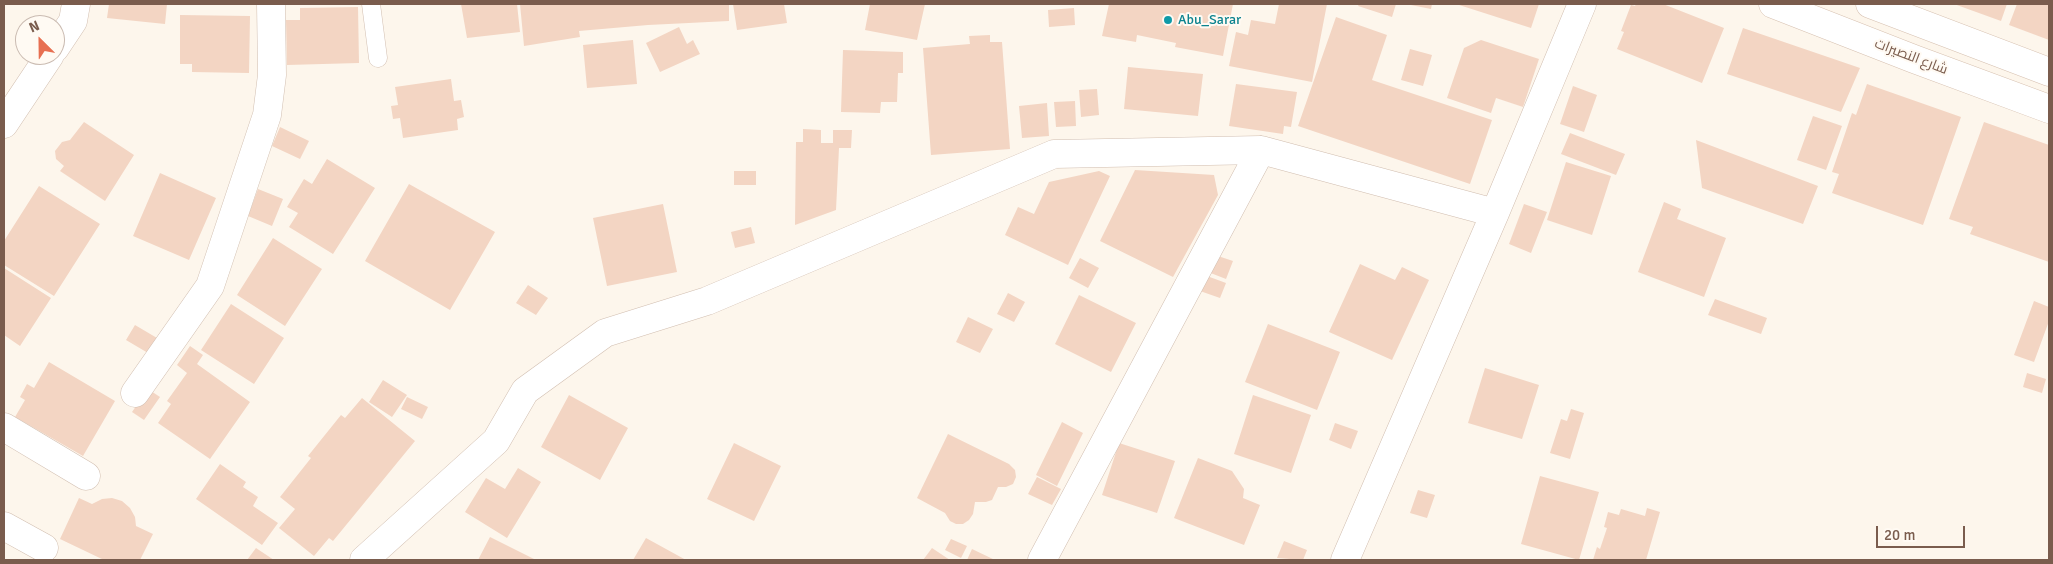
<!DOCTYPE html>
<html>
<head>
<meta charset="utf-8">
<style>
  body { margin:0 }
  #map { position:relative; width:2053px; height:564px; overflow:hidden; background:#fdf6ec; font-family:Signika,sans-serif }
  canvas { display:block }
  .frame { position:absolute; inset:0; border:5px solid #7a5c4d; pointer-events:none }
  .north { position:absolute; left:15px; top:15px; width:50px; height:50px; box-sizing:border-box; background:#fffaf3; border:1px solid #cabbb1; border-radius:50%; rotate:337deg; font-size:14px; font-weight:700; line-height:20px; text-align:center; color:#7a5c4d }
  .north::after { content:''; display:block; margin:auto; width:18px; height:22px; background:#e76f51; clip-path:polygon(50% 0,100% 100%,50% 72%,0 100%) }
  .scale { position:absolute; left:1876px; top:526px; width:89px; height:22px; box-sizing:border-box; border:2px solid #7a5c4d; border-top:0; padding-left:6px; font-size:15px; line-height:18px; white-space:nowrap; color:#7a5c4d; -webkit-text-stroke:4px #fffaf3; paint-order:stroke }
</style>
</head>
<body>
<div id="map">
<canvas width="2053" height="564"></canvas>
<div class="frame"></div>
<div class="north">N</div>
<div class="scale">20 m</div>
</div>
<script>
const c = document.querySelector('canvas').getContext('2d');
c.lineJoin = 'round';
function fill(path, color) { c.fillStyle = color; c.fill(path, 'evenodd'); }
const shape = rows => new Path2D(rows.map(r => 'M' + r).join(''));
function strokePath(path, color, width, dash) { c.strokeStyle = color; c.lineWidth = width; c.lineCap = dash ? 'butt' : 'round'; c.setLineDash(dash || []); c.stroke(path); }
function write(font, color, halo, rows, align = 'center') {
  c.font = font + ' Signika,Cairo,sans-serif'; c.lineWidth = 4; c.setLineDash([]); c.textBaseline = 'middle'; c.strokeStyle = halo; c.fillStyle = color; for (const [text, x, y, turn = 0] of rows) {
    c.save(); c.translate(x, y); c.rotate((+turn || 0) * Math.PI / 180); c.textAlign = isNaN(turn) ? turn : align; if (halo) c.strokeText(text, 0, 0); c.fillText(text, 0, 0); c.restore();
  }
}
const building = shape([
  [109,4,167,4,165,24,107,18],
  [461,4,517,4,520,32,467,38],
  [520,4,729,4,729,21,648,25,579,31,580,37,524,46],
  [733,4,784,4,787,23,737,30],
  [870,4,925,4,917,40,865,30],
  [1109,4,1233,4,1223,56,1175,47,1176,43,1137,35,1136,42,1102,36],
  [1279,4,1327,4,1312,82,1229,66,1236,32,1248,35,1251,20,1275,24],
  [1359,4,1396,4,1392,17,1358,6],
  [1406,4,1432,4,1431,9],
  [1456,4,1539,4,1531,28],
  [1636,4,1663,4,1724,28,1702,83,1617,49,1624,32,1621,31,1631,5,1635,6],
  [1954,4,2007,4,2001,21],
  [2017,4,2049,4,2049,40,2009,25],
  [358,7,359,63,287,65,286,20,300,20,300,8],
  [1074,8,1075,25,1049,27,1048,10],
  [180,15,250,16,249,73,192,72,192,64,180,64],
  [1336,17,1387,35,1372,80,1492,120,1470,184,1298,126],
  [679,27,687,44,693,40,700,54,660,72,646,43],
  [1743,28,1860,68,1841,112,1727,74],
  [990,35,990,42,1002,42,1010,149,931,155,923,48,970,44,969,36],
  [633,40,637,84,587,88,583,45],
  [1481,40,1539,59,1523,107,1496,98,1491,113,1447,98,1464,48],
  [1410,49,1432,55,1423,86,1401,80],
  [843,50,903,52,903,73,898,73,897,102,881,102,880,113,841,112],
  [1128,67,1203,74,1198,116,1124,109],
  [451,79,454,101,461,100,464,117,457,119,458,130,403,138,400,118,393,119,391,106,398,105,395,87],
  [1236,84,1297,92,1291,127,1284,126,1283,134,1229,126],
  [1867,84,1961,117,1923,225,1832,193,1839,174,1832,172,1852,113,1856,115],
  [1573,86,1597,95,1584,132,1560,124],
  [1097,89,1099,115,1081,117,1079,90],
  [1075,101,1076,126,1056,127,1054,102],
  [1047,103,1049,136,1022,138,1019,106],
  [1813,116,1842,126,1826,170,1797,160],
  [84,122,134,155,105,201,60,171,64,166,56,159,55,151,62,142,70,140],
  [1984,122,2049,145,2049,262,1970,234,1973,227,1949,219],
  [280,127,309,141,300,159,272,146],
  [803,129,821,130,821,143,833,143,833,130,852,130,851,148,839,148,836,210,795,225,796,142,803,142],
  [1570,133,1625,154,1616,175,1561,154],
  [1696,140,1818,186,1803,224,1702,188],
  [327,159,375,188,333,254,289,227,298,213,287,207,304,179,312,184],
  [1566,162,1611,176,1592,235,1547,220],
  [1135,170,1214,175,1218,195,1173,277,1100,241],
  [734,171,756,171,756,185,734,185],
  [1099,171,1110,176,1068,265,1005,235,1018,207,1034,214,1049,182],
  [160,173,216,198,189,260,133,236],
  [409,184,495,232,450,310,365,261],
  [39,186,100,224,54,296,4,265,4,241],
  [258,189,283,199,272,226,248,216],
  [1664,202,1681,209,1677,219,1726,238,1704,297,1638,272],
  [663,204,677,272,607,286,593,218],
  [1524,204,1547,212,1531,253,1509,244],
  [751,227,755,243,735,248,731,232],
  [273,238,322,269,285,326,237,295],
  [1215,255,1233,261,1226,279,1208,272],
  [1080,258,1099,268,1088,288,1069,278],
  [1360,264,1395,280,1402,267,1429,280,1392,360,1329,332],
  [4,268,51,298,20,346,4,335],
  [1207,276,1226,283,1220,298,1200,291],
  [528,285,548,298,536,315,516,303],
  [1008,293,1025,302,1014,322,997,314],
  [1079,295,1136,323,1111,372,1055,344],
  [1715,299,1767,318,1761,334,1708,315],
  [2034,301,2049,307,2049,321,2034,362,2014,355],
  [231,304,284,338,254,384,201,350],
  [968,317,993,329,980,353,956,342],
  [1268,324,1340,352,1317,410,1245,382],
  [135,325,157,338,148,353,126,340],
  [190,346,203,355,197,364,250,402,210,459,158,423,171,404,167,401,187,373,177,365],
  [49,362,115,401,83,456,15,417,25,400,20,397,27,384,34,388],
  [1485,368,1539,385,1522,439,1468,423],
  [2027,373,2046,379,2042,393,2023,387],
  [383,380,407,395,392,417,369,402],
  [148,389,160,397,144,420,132,412],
  [569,395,628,428,600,480,541,447],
  [1253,395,1311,415,1291,473,1234,454],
  [407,397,428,407,422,419,401,409],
  [362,398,415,441,333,541,329,538,314,556,279,528,295,509,280,497,311,458,308,456,341,415,345,418],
  [1571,409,1584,413,1570,459,1550,453,1561,419,1567,421],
  [1062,422,1083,433,1057,486,1036,475],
  [1335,423,1358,431,1351,449,1329,440],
  [948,434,1009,464,1015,470,1016,477,1013,484,1006,487,998,487,992,500,986,502,975,502,973,514,969,520,963,524,956,524,950,521,945,513,917,498],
  [734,443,781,466,754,521,707,499],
  [1119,443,1175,461,1157,513,1102,495],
  [1198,458,1232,471,1244,489,1243,498,1260,505,1244,545,1174,518],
  [220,464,246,482,243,487,258,497,253,506,278,523,262,545,196,499],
  [518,468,541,482,507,538,465,512,486,478,505,489],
  [1540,476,1599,492,1579,560,1521,544],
  [1037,477,1061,489,1052,505,1028,494],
  [1418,490,1435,495,1427,518,1410,513],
  [79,498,92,504,102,499,112,498,122,501,130,508,135,517,136,526,153,534,140,560,104,560,60,539],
  [1647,508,1660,512,1646,560,1593,560,1597,547,1600,549,1607,528,1604,527,1608,512,1619,515,1621,509,1645,516],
  [490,537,536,560,478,560],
  [646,538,686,560,633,560],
  [951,539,967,546,961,558,945,550],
  [1284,541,1307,550,1303,560,1277,558],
  [256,548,274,560,247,560],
  [932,548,950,560,923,560],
  [972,549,995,560,967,560]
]);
const service = shape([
  [371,4,378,58]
]);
const minor = shape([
  [55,48,73,21,76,4],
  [4,124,50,55],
  [135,393,210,286,267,115,272,75,271,4],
  [4,427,86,476],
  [4,526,44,548],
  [364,560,496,441,525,391,605,333,707,301,1054,154,1261,150,1495,213],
  [1042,560,1261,150],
  [1345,560,1495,213,1582,4]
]);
const secondary = shape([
  [1773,4,1914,59,2049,109],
  [1870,4,2049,72]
]);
const markers = [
  [1168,20,5,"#0f9aa8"]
];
const cultureNames = [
  ["Abu_Sarar",1178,20]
];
const streetNames = [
  ["شارع النصيرات",1911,57,21]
];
fill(building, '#f3d5c3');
strokePath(service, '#d1beb0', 19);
strokePath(minor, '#d1beb0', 29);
strokePath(secondary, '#d6c0b0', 29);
strokePath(service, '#fff', 18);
strokePath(minor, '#fff', 28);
strokePath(secondary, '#fff', 28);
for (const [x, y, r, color] of markers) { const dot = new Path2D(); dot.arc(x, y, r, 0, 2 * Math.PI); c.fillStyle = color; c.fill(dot); strokePath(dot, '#fffaf3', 2); }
write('14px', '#0d838f', '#fffaf3', cultureNames, 'left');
write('14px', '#7a5c4d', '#fffaf3', streetNames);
</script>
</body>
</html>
